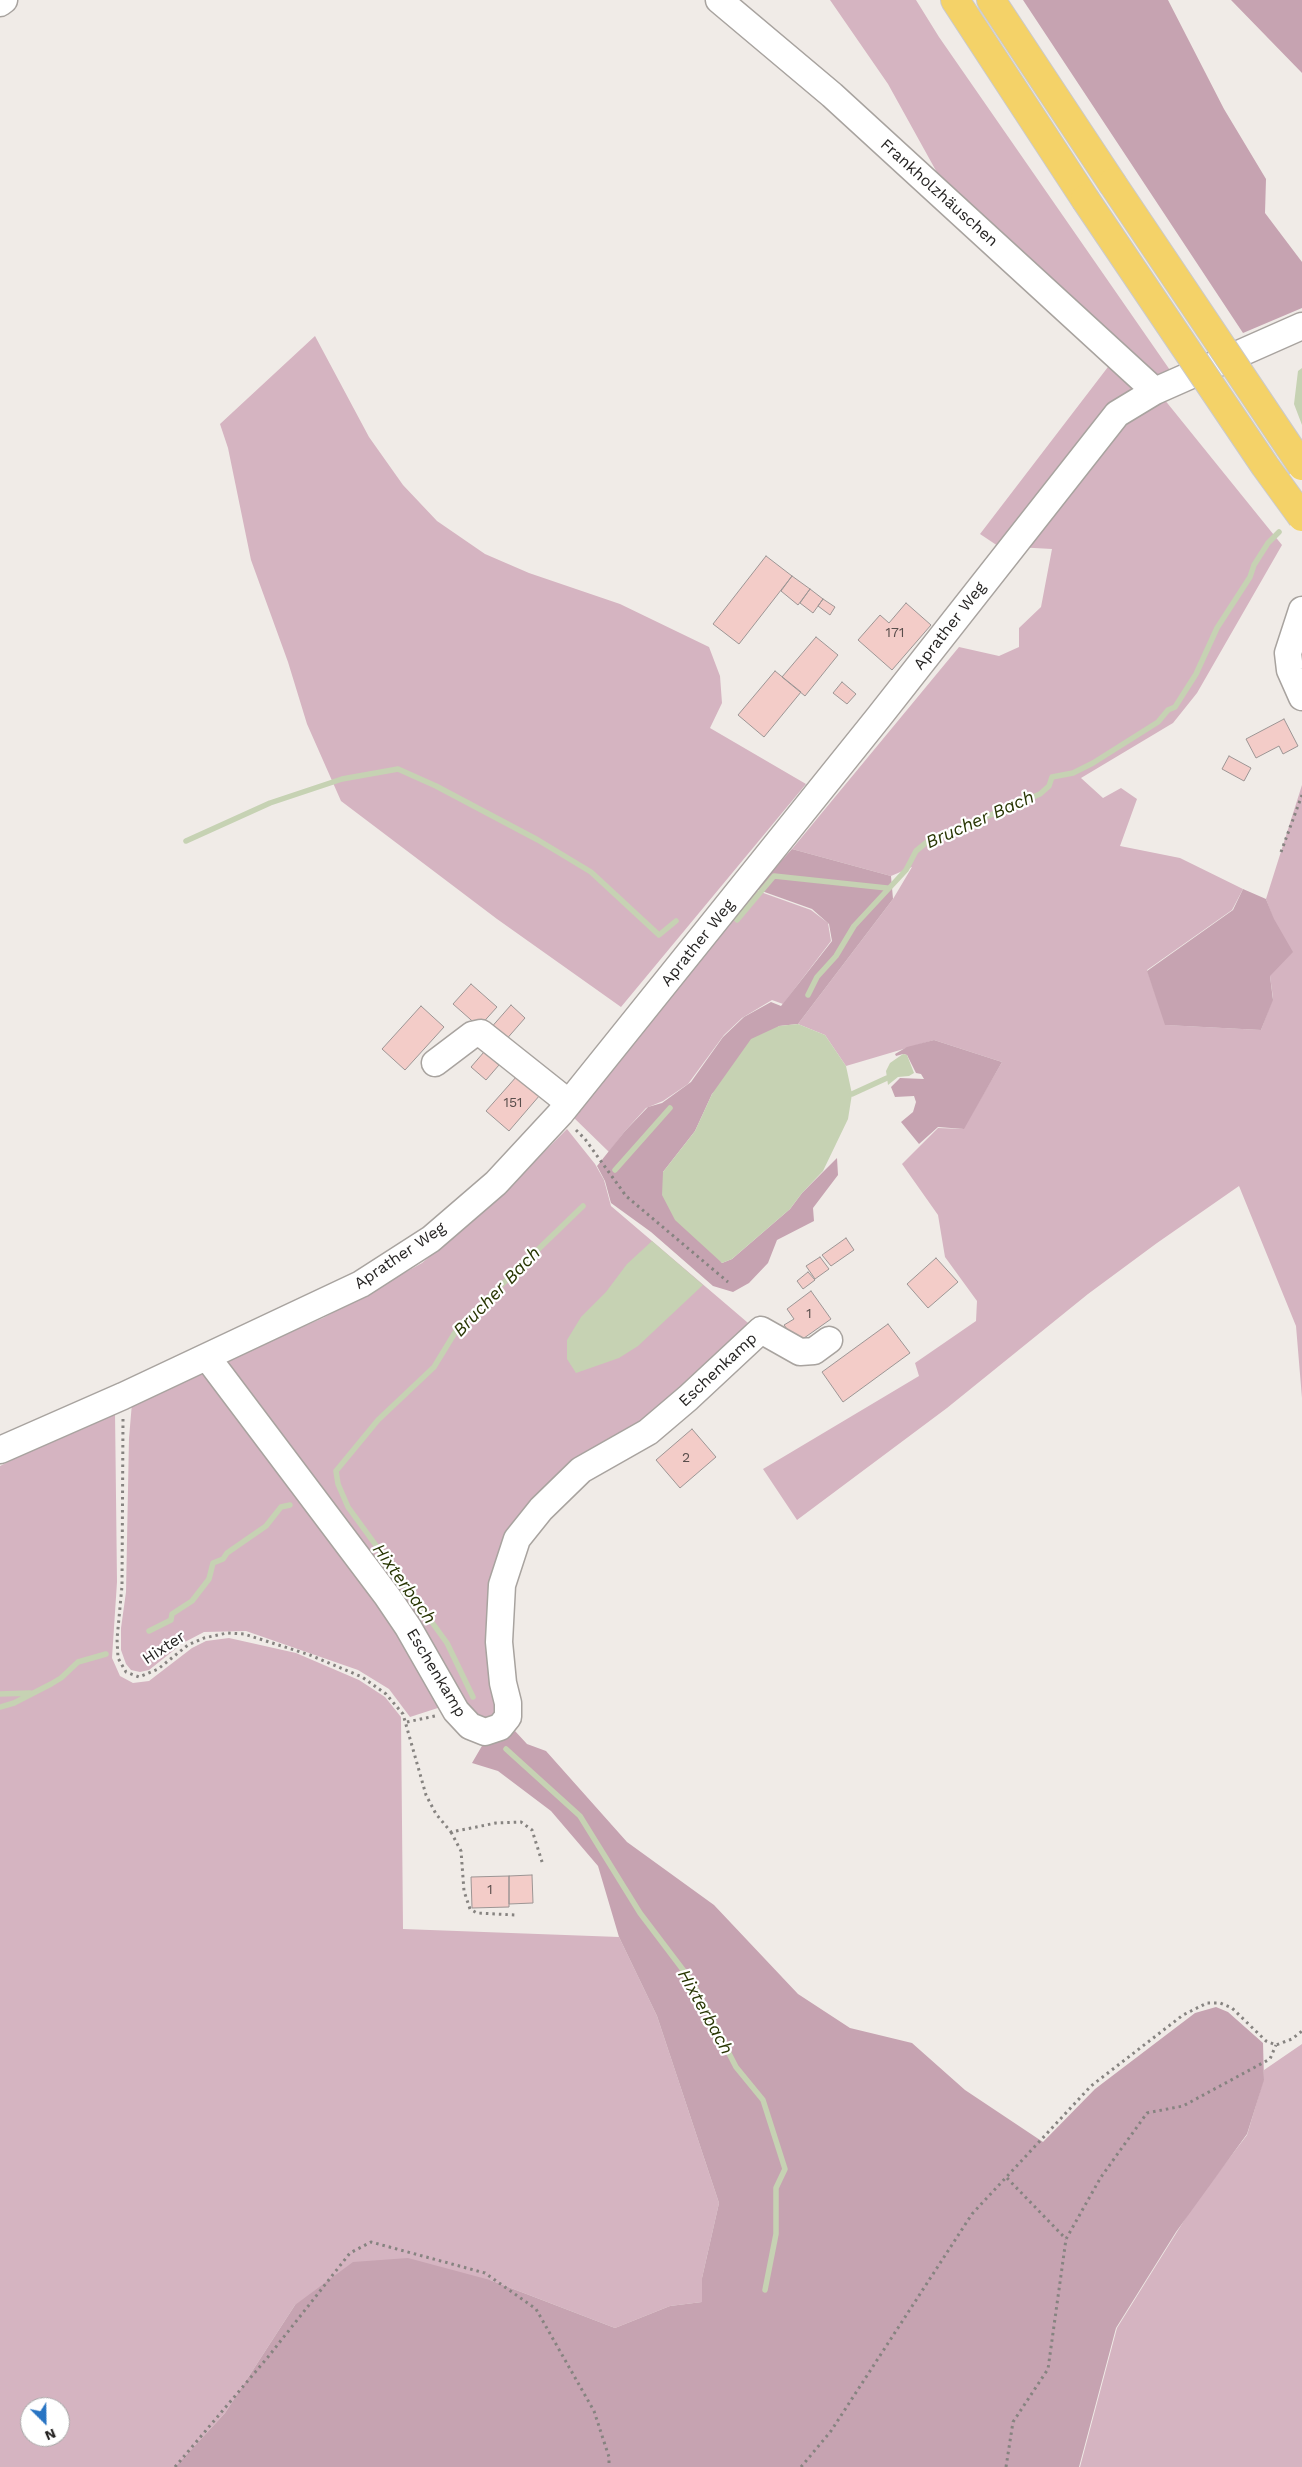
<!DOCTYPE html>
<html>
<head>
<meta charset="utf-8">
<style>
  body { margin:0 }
  #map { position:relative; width:1302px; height:2467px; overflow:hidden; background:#f0ebe7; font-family:"Work Sans",sans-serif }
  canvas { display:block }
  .north { position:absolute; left:20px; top:2397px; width:50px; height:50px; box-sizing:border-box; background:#fff; border:1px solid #a8a7a7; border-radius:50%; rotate:157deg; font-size:14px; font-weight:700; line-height:20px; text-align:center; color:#262423 }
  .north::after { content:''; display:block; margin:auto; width:18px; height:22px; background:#2874c3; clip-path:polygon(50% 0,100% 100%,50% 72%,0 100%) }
</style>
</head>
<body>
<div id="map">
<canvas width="1302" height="2467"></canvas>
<div class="north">N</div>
</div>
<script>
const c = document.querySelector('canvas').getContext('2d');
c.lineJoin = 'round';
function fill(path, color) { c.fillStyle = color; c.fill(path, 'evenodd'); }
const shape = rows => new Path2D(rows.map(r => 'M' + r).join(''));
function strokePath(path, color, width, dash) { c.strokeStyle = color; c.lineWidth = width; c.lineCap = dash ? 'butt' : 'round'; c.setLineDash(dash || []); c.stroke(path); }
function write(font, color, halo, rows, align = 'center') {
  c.font = font + ' "Work Sans",sans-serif'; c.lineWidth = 4.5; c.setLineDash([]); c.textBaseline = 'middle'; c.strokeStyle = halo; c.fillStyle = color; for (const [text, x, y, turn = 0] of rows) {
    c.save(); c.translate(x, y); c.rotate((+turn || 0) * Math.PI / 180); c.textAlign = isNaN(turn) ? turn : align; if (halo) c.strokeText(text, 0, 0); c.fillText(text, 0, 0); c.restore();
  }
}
const green = shape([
  [830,0,916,0,939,37,1172,373,1164,399,1282,545,1197,693,1173,723,1081,778,1103,798,1121,788,1137,799,1120,846,1180,858,1243,889,1232,910,1147,970,1166,1025,1261,1030,1273,998,1270,976,1273,918,1266,899,1302,785,1302,1398,1296,1326,1239,1186,1157,1243,1088,1294,947,1408,797,1520,763,1469,919,1376,915,1363,976,1321,977,1301,945,1257,938,1215,902,1164,938,1128,963,1129,1002,1062,934,1040,846,1066,825,1035,798,1024,893,899,912,867,891,876,792,849,959,647,999,656,1019,647,1019,628,1041,607,1052,549,998,546,980,534,1111,363,950,196,888,84],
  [315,336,369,437,403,485,437,521,485,554,529,573,620,604,709,647,720,676,722,703,710,728,806,784,621,1007,497,919,341,801,307,724,288,662,251,560,228,448,220,424],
  [755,890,811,910,828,923,831,941,783,1004,772,1000,742,1018,724,1035,688,1084,663,1101,646,1108,625,1131,609,1152,571,1115],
  [567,1129,595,1164,604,1180,611,1206,754,1328,509,1532,496,1715,481,1722,469,1715,218,1363,323,1318,422,1263,496,1200],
  [206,1370,337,1540,444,1706,410,1717,389,1689,358,1670,246,1631,204,1632,183,1643,149,1670,140,1672,131,1670,126,1664,121,1650,121,1628,126,1592,129,1438,132,1403],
  [115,1411,117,1582,112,1658,120,1676,133,1683,149,1681,192,1648,206,1641,229,1638,296,1653,359,1680,385,1697,401,1717,403,1929,619,1937,657,2016,719,2203,702,2278,702,2302,670,2306,615,2328,490,2280,295,2305,225,2413,175,2467,0,2467,0,1466,72,1429],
  [30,2407,60,2407,60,2437,30,2437],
  [1302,2044,1302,2467,1080,2467,1117,2328,1195,2203,1247,2135,1264,2078,1264,2070]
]);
const forest = shape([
  [1023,0,1168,0,1224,109,1266,179,1265,213,1302,262,1302,308,1243,333],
  [1231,0,1302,0,1302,73],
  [792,849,891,876,893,899,798,1024,779,1026,712,1094,695,1131,663,1172,722,1263,732,1259,790,1209,802,1193,837,1158,838,1175,813,1208,814,1221,777,1240,768,1263,749,1283,733,1292,713,1286,651,1232,611,1203,605,1181,597,1166,625,1131,648,1107,662,1103,691,1082,723,1037,744,1017,771,1002,781,1006,832,941,829,924,812,909,756,889],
  [1243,889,1266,899,1274,919,1293,952,1270,976,1273,1000,1261,1030,1165,1025,1147,971,1233,910],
  [934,1040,1002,1062,964,1129,938,1127,919,1144,901,1122,913,1112,916,1102,914,1096,895,1097,891,1087,900,1078,924,1079,921,1074,916,1073,907,1055,903,1054,896,1056,895,1054,907,1047],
  [515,1731,527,1744,546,1751,627,1842,714,1905,798,1994,850,2028,912,2043,965,2090,1043,2142,1095,2089,1195,2013,1216,2007,1228,2012,1263,2043,1264,2080,1247,2134,1176,2232,1116,2328,1079,2467,175,2467,225,2413,295,2305,353,2262,408,2258,490,2280,615,2328,670,2306,702,2302,702,2278,719,2203,657,2016,619,1937,598,1866,551,1811,498,1771,472,1763,486,1739]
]);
const water = shape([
  [1302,368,1302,425,1294,404,1298,371],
  [798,1024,825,1035,846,1066,852,1094,848,1119,823,1171,802,1193,790,1209,732,1259,722,1263,675,1220,662,1195,663,1172,695,1131,712,1094,751,1039,779,1026],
  [903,1054,907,1055,914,1073,909,1076,898,1077,888,1085,886,1071,890,1063],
  [652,1241,703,1285,638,1346,619,1358,576,1373,567,1359,567,1340,581,1317,606,1292,627,1264]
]);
const stream = shape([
  [186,841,270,803,342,779,398,769,436,786,538,840,591,872,659,935,676,921],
  [737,920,774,876,887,888],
  [808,995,817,977,836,956,854,926,906,870,916,851,927,842,1040,794,1049,786,1052,777,1073,773,1093,763,1158,722,1168,710,1175,707,1196,674,1217,628,1250,577,1254,565,1268,543,1279,532],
  [852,1094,887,1078],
  [615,1170,670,1108],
  [149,1631,171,1620,172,1614,192,1601,209,1579,213,1563,223,1559,227,1553,266,1526,281,1507,290,1505],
  [0,1694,30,1693],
  [473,1697,447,1643,348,1507,338,1484,336,1471,378,1420,434,1367,459,1326,583,1206],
  [0,1707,14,1703,51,1684,61,1678,78,1662,106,1654],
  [506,1749,580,1816,640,1913,693,1983,736,2067,763,2100,785,2169,776,2188,776,2234,765,2290]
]);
const building = shape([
  [766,556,792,576,739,644,713,624,766,556],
  [792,576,810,589,798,605,781,591,792,576],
  [810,589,823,599,813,613,800,603,810,589],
  [823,599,835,607,830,615,818,606,823,599],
  [906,603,931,625,892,670,858,640,880,615,889,623,906,603],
  [816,637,838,655,805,696,782,677,816,637],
  [775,671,801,692,764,737,738,715,775,671],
  [842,682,856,694,847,704,833,693,842,682],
  [1284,719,1298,746,1283,754,1279,746,1256,758,1246,739,1284,719],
  [1229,756,1251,768,1244,781,1222,769,1229,756],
  [471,984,497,1007,479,1027,453,1004,471,984],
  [511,1005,525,1018,504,1042,489,1030,511,1005],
  [421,1006,444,1027,405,1070,382,1049,421,1006],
  [484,1052,499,1065,486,1080,471,1067,484,1052],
  [517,1076,540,1095,509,1131,486,1111,517,1076],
  [846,1238,854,1250,831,1266,822,1255,846,1238],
  [820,1257,829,1269,815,1279,806,1266,820,1257],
  [936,1258,958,1282,928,1308,907,1284,936,1258],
  [808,1272,815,1280,803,1289,797,1281,808,1272],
  [811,1291,831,1319,797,1343,784,1325,794,1319,787,1309,811,1291],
  [888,1324,910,1353,843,1402,822,1372,888,1324],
  [692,1429,716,1457,680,1488,656,1460,692,1429],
  [532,1875,533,1903,509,1904,509,1876,532,1875],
  [509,1876,509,1907,472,1908,471,1877,509,1876]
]);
const path = shape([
  [1281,852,1302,795],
  [576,1130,585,1139,626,1196,728,1282],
  [123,1419,122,1586,117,1639,118,1658,126,1672,139,1677,158,1669,188,1645,204,1638,227,1633,244,1634,310,1655,362,1677,386,1694,403,1714,426,1795,436,1814,451,1832,496,1823,521,1822,532,1830,543,1865],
  [407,1722,435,1716],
  [451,1832,461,1851,464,1891,470,1909,477,1913,515,1915],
  [1007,2178,1066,2239],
  [175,2467,268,2357,350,2253,371,2242,485,2273,536,2309,594,2411,609,2457,609,2467],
  [801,2467,831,2431,972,2214,1091,2086,1183,2015,1207,2003,1220,2003,1232,2008,1266,2041,1276,2045,1292,2039,1302,2031],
  [1006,2467,1013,2422,1048,2369,1066,2239,1101,2177,1147,2113,1183,2106,1270,2059,1276,2045]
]);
const minor = shape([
  [719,0,832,95,1155,391],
  [0,3,4,0],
  [1302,610,1288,653,1290,670,1302,697],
  [435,1063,472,1035,481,1033,569,1103],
  [207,1357,387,1596,408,1627,456,1711,470,1726,485,1732,500,1727,508,1717,508,1703,503,1683,499,1642,502,1585,517,1539,541,1509,581,1470,648,1432,688,1398,761,1330,800,1352,814,1351,829,1340],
  [0,1450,123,1396,361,1284,431,1239,496,1183,560,1114,878,718,1117,414,1155,391,1302,326]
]);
const highway = shape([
  [955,0,1085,199],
  [991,0,1112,183]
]);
const highwayBridge = shape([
  [1112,183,1302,466],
  [1085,199,1265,466,1302,517]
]);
const numberNames = [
  ["171",895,633],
  ["151",513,1103],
  ["1",809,1314],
  ["2",686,1458],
  ["1",490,1890]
];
const streetNames = [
  ["Frankholzhäuschen",939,193,42],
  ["Aprather Weg",950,626,-52],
  ["Aprather Weg",698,943,-51],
  ["Aprather Weg",400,1256,-34],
  ["Eschenkamp",718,1370,-43],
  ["Hixter",164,1648,-33],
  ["Eschenkamp",436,1673,59]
];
const waterNames = [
  ["Brucher Bach",980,820,-24],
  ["Brucher Bach",497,1292,-46],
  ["Hixterbach",404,1584,54],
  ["Hixterbach",705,2012,61]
];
fill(green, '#d5b4c1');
fill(forest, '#c6a3b1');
fill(water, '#c6d2b3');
strokePath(stream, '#c6d2b3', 5.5);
fill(building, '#f3ccc8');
strokePath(building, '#9c9594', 1);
strokePath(minor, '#a8a39f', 29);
strokePath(highway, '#cbcaca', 30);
strokePath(path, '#868380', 3, [2.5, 4]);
strokePath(minor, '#fff', 26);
strokePath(highway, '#f4d268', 28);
strokePath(highwayBridge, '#cbcaca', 30, []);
strokePath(highwayBridge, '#f4d268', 28);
write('14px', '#594e4c', null, numberNames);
write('16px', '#262423', '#fff', streetNames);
write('italic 18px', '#283603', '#fff', waterNames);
</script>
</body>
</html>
